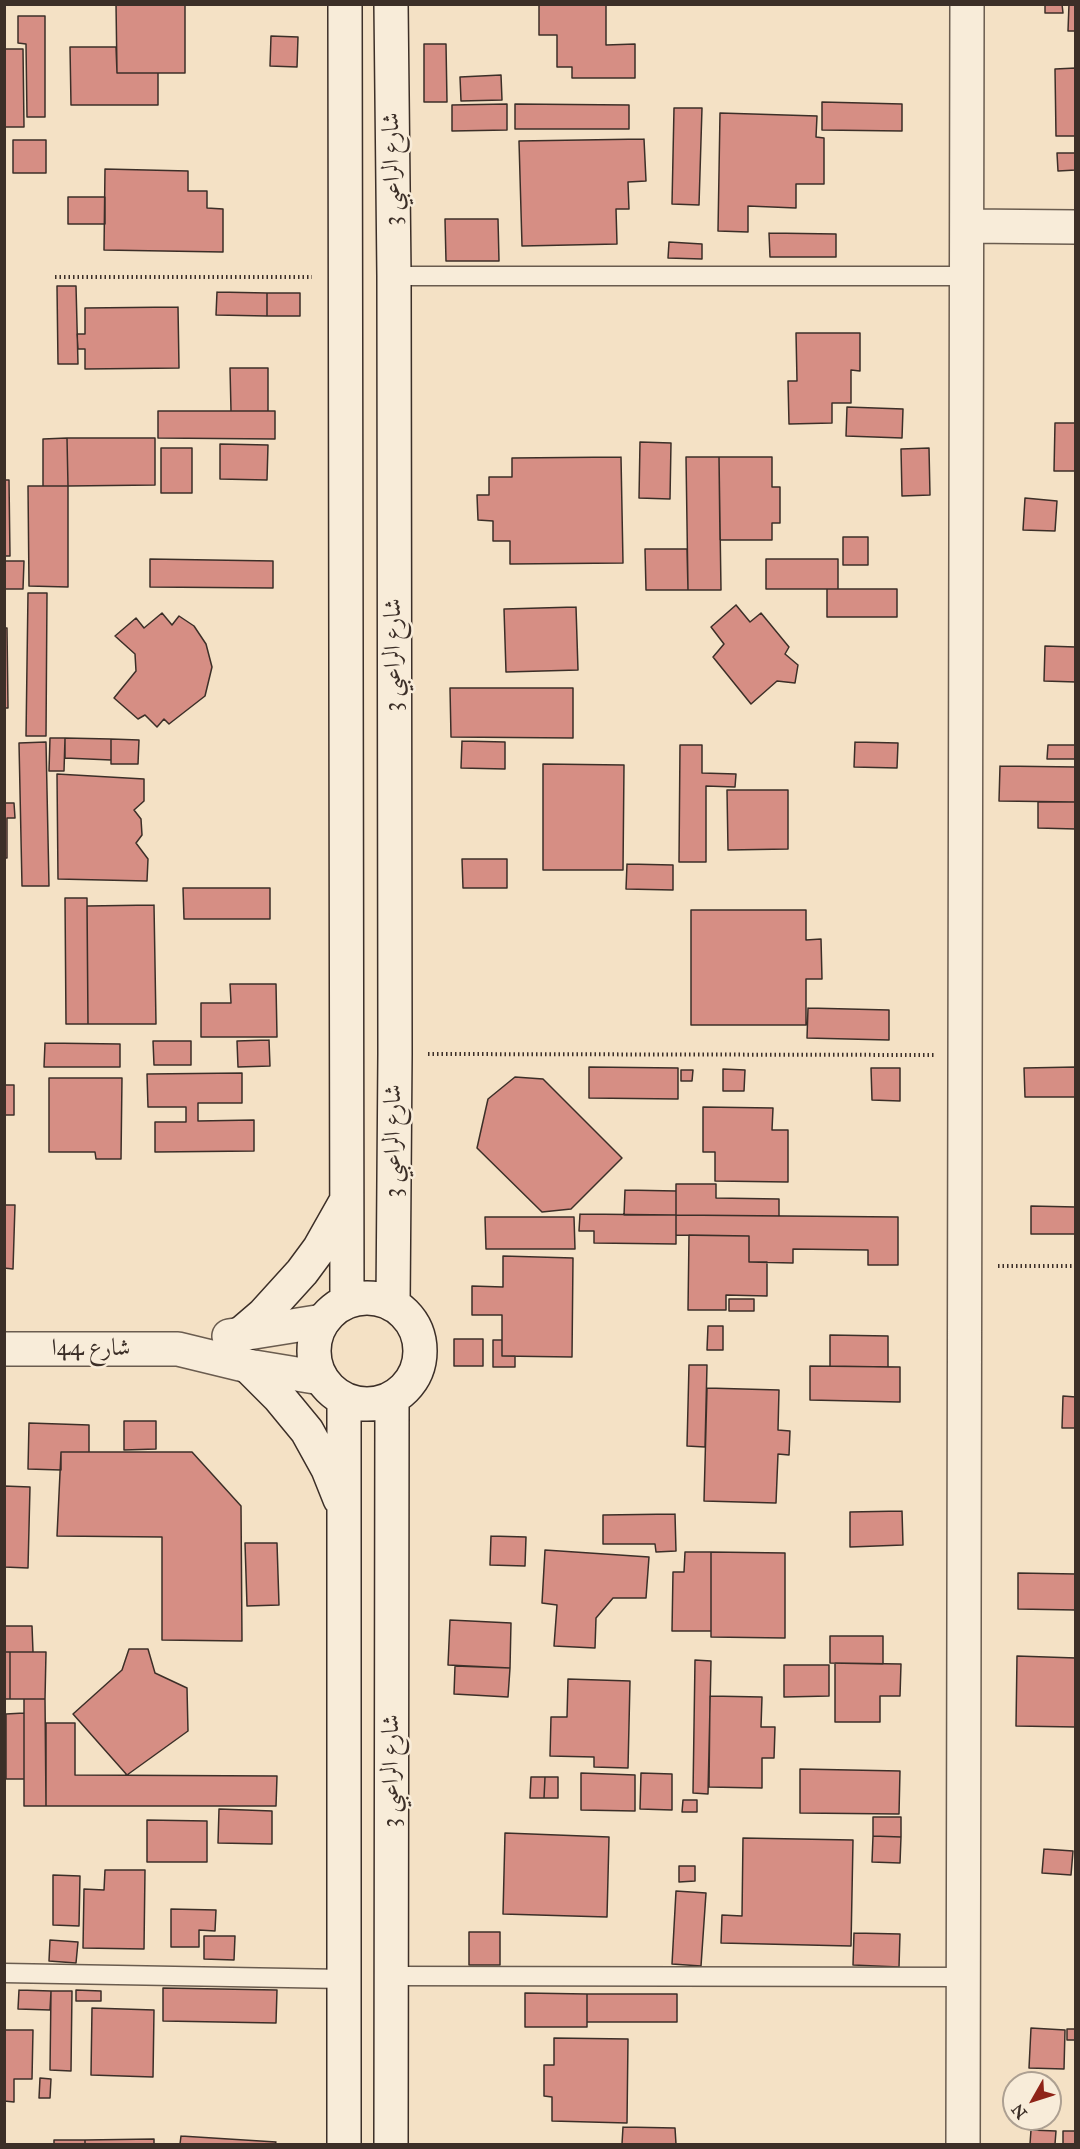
<!DOCTYPE html>
<meta charset="utf-8">
<style>
body{margin:0}
#map{position:relative;width:1080px;height:2149px;overflow:hidden;background:#f4e1c5;font-family:"IM FELL Great Primer",serif}
canvas{display:block}
.frame{position:absolute;inset:0;border:6px solid #3c2f28;pointer-events:none}
.north{position:absolute;left:1002px;top:2071px;width:60px;height:60px;box-sizing:border-box;background:#f8ecd9;border:2px solid #ada092;border-radius:50%;rotate:231deg;font-size:16px;font-weight:700;line-height:24px;text-align:center;color:#3c2f28}
.north::after{content:'';display:block;margin:auto;width:21px;height:27px;background:#8f2418;clip-path:polygon(50% 0,100% 100%,50% 72%,0 100%)}
</style>
<div id="map">
<canvas width="1080" height="2149"></canvas>
<div class="frame"></div>
<div class="north">N</div>
</div>
<script>
const c = document.querySelector('canvas').getContext('2d');
c.lineJoin = 'round';
function paint(path, color) {
  c.fillStyle = color;
  c.fill(path, 'evenodd');
}
function toPath(rows) {
  const path = new Path2D();
  for (const r of rows) {
    if (r.length === 3) {
      path.moveTo(r[0] + r[2], r[1]);
      path.arc(r[0], r[1], r[2], 0, 2 * Math.PI);
      continue;
    }
    path.moveTo(r[0], r[1]);
    for (let i = 2; i < r.length; i += 2) path.lineTo(r[i], r[i + 1]);
  }
  return path;
}
function stroke(path, color, width, dash) {
  c.strokeStyle = color;
  c.lineWidth = width;
  c.lineCap = dash ? 'butt' : 'round';
  c.setLineDash(dash || []);
  c.stroke(path);
}
function write(font, color, halo, rows, align = 'center') {
  c.font = font + ' "IM FELL Great Primer",Amiri,serif';
  c.lineWidth = 5;
  c.setLineDash([]);
  c.textBaseline = 'middle';
  c.strokeStyle = halo;
  c.fillStyle = color;
  for (const [text, x, y, turn = 0] of rows) {
    c.save();
    c.translate(x, y);
    c.rotate((+turn || 0) * Math.PI / 180);
    c.textAlign = isNaN(turn) ? turn : align;
    if (halo) c.strokeText(text, 0, 0);
    c.fillText(text, 0, 0);
    c.restore();
  }
}
const building = toPath([
 [116,4,185,4,185,73,117,73,116,4],
 [539,4,606,4,606,45,635,44,635,78,572,78,572,67,557,67,557,35,539,35,539,4],
 [1045,4,1062,4,1063,13,1045,13,1045,4],
 [1069,4,1076,4,1076,31,1068,31,1069,4],
 [18,16,45,16,45,117,27,117,26,44,18,43,18,16],
 [271,36,298,37,297,67,270,66,271,36],
 [424,44,446,44,447,102,424,102,424,44],
 [70,47,116,47,117,73,158,73,158,105,71,105,70,47],
 [4,49,23,49,24,127,4,127,4,49],
 [1076,68,1076,136,1056,136,1055,69,1076,68],
 [501,75,502,100,461,101,460,77,501,75],
 [822,102,902,104,902,131,822,130,822,102],
 [507,104,507,130,452,131,452,105,507,104],
 [515,104,629,105,629,129,515,129,515,104],
 [674,108,702,108,699,205,672,204,674,108],
 [720,113,817,116,816,137,824,138,824,184,796,184,796,208,748,206,748,232,718,231,720,113],
 [644,139,646,181,628,182,629,209,616,209,617,244,522,246,519,141,644,139],
 [13,140,46,140,46,173,13,173,13,140],
 [1057,153,1076,153,1076,170,1058,171,1057,153],
 [105,169,188,171,188,191,207,191,207,208,223,209,223,252,104,250,105,169],
 [68,197,105,197,105,224,68,224,68,197],
 [445,219,498,219,499,261,446,261,445,219],
 [769,233,836,234,836,257,770,257,769,233],
 [669,242,702,244,702,259,668,258,669,242],
 [57,286,76,286,78,364,58,364,57,286],
 [217,292,267,293,267,316,216,315,217,292],
 [267,293,300,293,300,316,267,316,267,293],
 [178,307,179,368,85,369,85,349,78,349,77,334,85,334,85,308,178,307],
 [796,333,860,333,860,371,851,370,851,403,832,403,832,423,789,424,788,381,797,381,796,333],
 [230,368,268,368,268,411,231,411,230,368],
 [847,407,903,409,902,438,846,436,847,407],
 [158,411,275,411,275,439,158,438,158,411],
 [1055,423,1076,423,1076,471,1054,471,1055,423],
 [67,438,155,438,155,485,68,486,67,438],
 [67,438,68,486,43,486,43,439,67,438],
 [640,442,671,443,670,499,639,498,640,442],
 [220,444,268,445,267,480,220,479,220,444],
 [161,448,192,448,192,493,161,493,161,448],
 [929,448,930,495,902,496,901,449,929,448],
 [621,457,623,563,510,564,510,541,493,541,493,521,478,520,477,495,489,495,489,477,512,477,512,458,621,457],
 [686,457,719,457,721,590,688,590,686,457],
 [719,457,772,457,772,487,780,487,780,523,772,523,772,540,720,540,719,457],
 [4,480,9,480,10,556,4,556,4,480],
 [28,486,68,486,68,587,29,586,28,486],
 [1025,498,1057,501,1055,531,1023,530,1025,498],
 [843,537,868,537,868,565,843,565,843,537],
 [645,549,687,549,688,590,646,590,645,549],
 [150,559,273,561,273,588,150,587,150,559],
 [766,559,838,559,838,589,766,589,766,559],
 [4,561,24,561,23,589,4,589,4,561],
 [827,589,897,589,897,617,827,617,827,589],
 [28,593,47,593,46,736,26,736,28,593],
 [736,605,750,622,761,613,789,647,785,654,798,665,795,683,777,681,751,704,713,657,724,644,711,627,736,605],
 [576,607,578,670,506,672,504,609,576,607],
 [162,613,172,625,179,616,194,626,206,644,212,667,205,696,169,724,164,719,157,727,145,715,138,719,114,698,136,671,135,654,115,636,136,618,144,628,162,613],
 [4,628,7,628,8,708,4,708,4,628],
 [1045,646,1076,647,1076,682,1044,681,1045,646],
 [450,688,573,688,573,738,451,737,450,688],
 [50,738,65,738,64,771,49,771,50,738],
 [65,738,111,739,111,760,65,758,65,738],
 [111,739,139,740,138,764,111,764,111,739],
 [462,741,505,742,505,769,461,768,462,741],
 [46,742,49,886,22,886,19,743,46,742],
 [855,742,898,743,897,768,854,767,855,742],
 [680,745,702,745,702,773,736,774,735,787,706,786,706,862,679,862,680,745],
 [1048,745,1076,745,1076,759,1047,759,1048,745],
 [543,764,624,765,623,870,543,870,543,764],
 [1000,766,1076,767,1076,802,999,801,1000,766],
 [57,774,144,779,144,801,134,810,141,819,142,835,136,843,148,859,147,881,58,879,57,774],
 [4,779,5,803,14,803,15,818,7,818,7,858,4,858,4,779],
 [727,790,788,790,788,849,728,850,727,790],
 [1038,802,1076,802,1076,829,1038,828,1038,802],
 [462,859,507,859,507,888,463,888,462,859],
 [627,864,673,865,673,890,626,889,627,864],
 [183,888,270,888,270,919,184,919,183,888],
 [65,898,87,898,88,1024,66,1024,65,898],
 [154,905,156,1024,88,1024,87,906,154,905],
 [691,910,806,910,806,940,821,939,822,979,806,979,806,1025,691,1025,691,910],
 [230,984,276,984,277,1037,201,1037,201,1003,231,1003,230,984],
 [808,1008,889,1010,889,1040,807,1038,808,1008],
 [269,1040,270,1066,238,1067,237,1041,269,1040],
 [153,1041,191,1041,191,1065,154,1065,153,1041],
 [45,1043,120,1044,120,1067,44,1067,45,1043],
 [589,1067,678,1068,678,1099,589,1098,589,1067],
 [1076,1067,1076,1097,1025,1097,1024,1068,1076,1067],
 [871,1068,900,1068,900,1101,872,1100,871,1068],
 [723,1069,745,1070,744,1091,723,1091,723,1069],
 [681,1070,693,1070,692,1081,681,1081,681,1070],
 [242,1073,242,1103,198,1103,198,1121,254,1120,254,1151,155,1152,155,1122,186,1122,186,1107,148,1107,147,1074,242,1073],
 [515,1077,543,1079,622,1158,571,1209,542,1212,477,1148,488,1099,515,1077],
 [49,1078,122,1078,121,1159,96,1159,95,1152,49,1152,49,1078],
 [4,1085,14,1085,14,1115,4,1115,4,1085],
 [703,1107,773,1108,772,1130,788,1130,788,1182,715,1181,715,1152,703,1152,703,1107],
 [676,1184,716,1184,716,1198,779,1199,779,1216,676,1215,676,1184],
 [625,1190,676,1191,676,1215,624,1215,625,1190],
 [4,1205,15,1205,13,1269,4,1268,4,1205],
 [1031,1206,1076,1207,1076,1234,1031,1234,1031,1206],
 [580,1214,676,1215,676,1244,594,1243,594,1231,579,1231,580,1214],
 [676,1215,898,1217,898,1265,868,1265,868,1250,793,1249,793,1263,749,1262,749,1236,676,1235,676,1215],
 [485,1217,574,1217,575,1249,486,1249,485,1217],
 [689,1235,749,1236,749,1262,767,1262,767,1296,726,1295,726,1310,688,1310,689,1235],
 [503,1256,573,1258,572,1357,502,1356,502,1315,472,1315,472,1286,503,1287,503,1256],
 [729,1299,754,1299,754,1311,729,1311,729,1299],
 [708,1326,723,1326,723,1350,707,1350,708,1326],
 [830,1335,888,1336,888,1367,830,1366,830,1335],
 [454,1339,483,1339,483,1366,454,1366,454,1339],
 [493,1340,502,1340,502,1356,515,1356,515,1367,493,1367,493,1340],
 [689,1365,707,1365,705,1447,687,1446,689,1365],
 [810,1366,900,1367,900,1402,810,1400,810,1366],
 [707,1388,779,1390,778,1430,790,1431,789,1455,778,1454,776,1503,704,1501,707,1388],
 [1063,1396,1076,1397,1076,1428,1062,1428,1063,1396],
 [124,1421,156,1421,156,1449,124,1450,124,1421],
 [29,1423,89,1425,89,1452,61,1452,61,1470,28,1469,29,1423],
 [61,1452,192,1452,241,1506,242,1641,162,1640,162,1537,57,1536,61,1452],
 [4,1486,30,1487,28,1568,4,1567,4,1486],
 [902,1511,903,1545,850,1547,850,1512,902,1511],
 [675,1514,676,1551,656,1552,655,1544,603,1544,603,1515,675,1514],
 [491,1536,526,1537,525,1566,490,1565,491,1536],
 [245,1543,277,1543,279,1605,247,1606,245,1543],
 [545,1550,649,1557,646,1598,613,1598,596,1618,595,1648,554,1646,557,1605,542,1603,545,1550],
 [685,1552,711,1552,711,1631,672,1631,673,1572,684,1572,685,1552],
 [711,1552,785,1553,785,1638,711,1637,711,1552],
 [1018,1573,1076,1574,1076,1610,1018,1609,1018,1573],
 [450,1620,511,1623,510,1668,448,1665,450,1620],
 [4,1626,32,1626,33,1652,4,1652,4,1626],
 [830,1636,883,1636,883,1664,830,1663,830,1636],
 [129,1649,148,1649,155,1673,187,1688,188,1731,127,1775,73,1714,122,1670,129,1649],
 [4,1652,10,1652,10,1699,4,1699,4,1652],
 [10,1652,46,1652,45,1699,10,1699,10,1652],
 [1017,1656,1076,1658,1076,1727,1016,1726,1017,1656],
 [695,1660,711,1661,708,1794,693,1793,695,1660],
 [835,1663,901,1664,900,1696,880,1696,880,1722,835,1722,835,1663],
 [784,1665,829,1665,829,1696,784,1697,784,1665],
 [455,1666,510,1668,508,1697,454,1694,455,1666],
 [568,1679,630,1681,628,1768,594,1767,594,1757,550,1756,551,1717,567,1717,568,1679],
 [710,1696,762,1697,761,1727,775,1727,774,1758,762,1758,762,1788,709,1787,710,1696],
 [24,1699,45,1699,46,1806,24,1806,24,1699],
 [24,1713,24,1779,6,1779,6,1714,24,1713],
 [46,1723,75,1723,75,1775,277,1776,276,1806,46,1806,46,1723],
 [800,1769,900,1771,899,1814,800,1813,800,1769],
 [581,1773,635,1775,635,1811,581,1810,581,1773],
 [641,1773,672,1774,672,1810,640,1809,641,1773],
 [531,1777,545,1777,544,1798,530,1798,531,1777],
 [545,1777,558,1777,558,1798,544,1798,545,1777],
 [683,1800,697,1800,697,1812,682,1812,683,1800],
 [219,1809,272,1811,272,1844,218,1843,219,1809],
 [873,1817,901,1817,901,1837,873,1836,873,1817],
 [147,1820,207,1821,207,1862,147,1862,147,1820],
 [505,1833,609,1837,607,1917,503,1914,505,1833],
 [873,1836,901,1837,900,1863,872,1862,873,1836],
 [743,1838,853,1840,851,1946,721,1943,722,1915,742,1916,743,1838],
 [1044,1849,1073,1851,1071,1875,1042,1873,1044,1849],
 [679,1866,695,1866,695,1881,679,1882,679,1866],
 [105,1870,145,1870,144,1949,83,1948,84,1889,104,1890,105,1870],
 [53,1875,80,1876,79,1926,53,1925,53,1875],
 [676,1891,706,1893,701,1966,672,1964,676,1891],
 [171,1909,216,1910,215,1931,199,1930,199,1947,171,1947,171,1909],
 [469,1932,500,1932,500,1965,469,1965,469,1932],
 [854,1933,900,1934,899,1967,853,1965,854,1933],
 [204,1936,235,1936,234,1960,204,1959,204,1936],
 [50,1940,78,1942,76,1963,49,1961,50,1940],
 [163,1988,277,1990,276,2023,163,2021,163,1988],
 [19,1990,51,1991,50,2010,18,2009,19,1990],
 [76,1990,101,1991,101,2001,76,2001,76,1990],
 [51,1991,72,1991,71,2071,50,2070,51,1991],
 [525,1993,587,1994,587,2027,525,2027,525,1993],
 [587,1994,677,1994,677,2022,587,2022,587,1994],
 [92,2008,154,2010,153,2077,91,2075,92,2008],
 [1031,2028,1065,2030,1064,2069,1029,2068,1031,2028],
 [1067,2029,1076,2029,1076,2040,1067,2040,1067,2029],
 [4,2030,33,2030,32,2079,14,2079,14,2102,4,2101,4,2030],
 [554,2038,628,2039,627,2123,552,2121,552,2097,544,2096,544,2065,554,2065,554,2038],
 [40,2078,51,2079,50,2098,39,2098,40,2078],
 [623,2127,675,2128,676,2144,622,2144,623,2127],
 [1031,2130,1056,2131,1055,2144,1030,2144,1031,2130],
 [1063,2131,1076,2131,1076,2144,1063,2144,1063,2131],
 [181,2136,276,2142,275,2144,180,2144,181,2136],
 [154,2139,154,2144,85,2144,85,2140,154,2139],
 [54,2140,85,2140,85,2144,54,2144,54,2140]
]);
paint(building, '#d68e84');
stroke(building, '#3c2f28', 1.5);
const lane = toPath([
 [394,276,967,276],
 [4,1973,344,1979],
 [391,1976,963,1977]
]);
const street = toPath([
 [967,226,1076,227],
 [229,1336,323,1321],
 [4,1349,178,1349,248,1366,321,1378],
 [963,2144,967,4]
]);
const secondary = toPath([
 [345,4,347,1302],
 [391,4,394,276,395,1054,393,1305],
 [367,1351,53],
 [242,1333,263,1315,302,1272,319,1249,345,1203],
 [248,1366,279,1397,307,1431,328,1469,340,1499],
 [344,2144,344,1399],
 [391,2144,392,1398]
]);
stroke(lane, '#6a5c4f', 21);
stroke(street, '#6a5c4f', 36);
stroke(secondary, '#3c2f28', 36);
stroke(toPath([
 [55,277,312,277],
 [428,1054,934,1055],
 [998,1266,1076,1266]
]), '#3c2f28', 4, [1.5, 3]);
stroke(lane, '#f8ecd9', 18);
stroke(street, '#f8ecd9', 33);
stroke(secondary, '#f8ecd9', 33);
write('24px', '#3c2f28', '#f8ecd9', [
 ["شارع الراعبي 3",393,169,-91],
 ["شارع الراعبي 3",394,655,-90],
 ["شارع الراعبي 3",394,1141,-90],
 ["شارع 44ا",91,1349],
 ["شارع الراعبي 3",392,1771,-90]
]);
</script>
